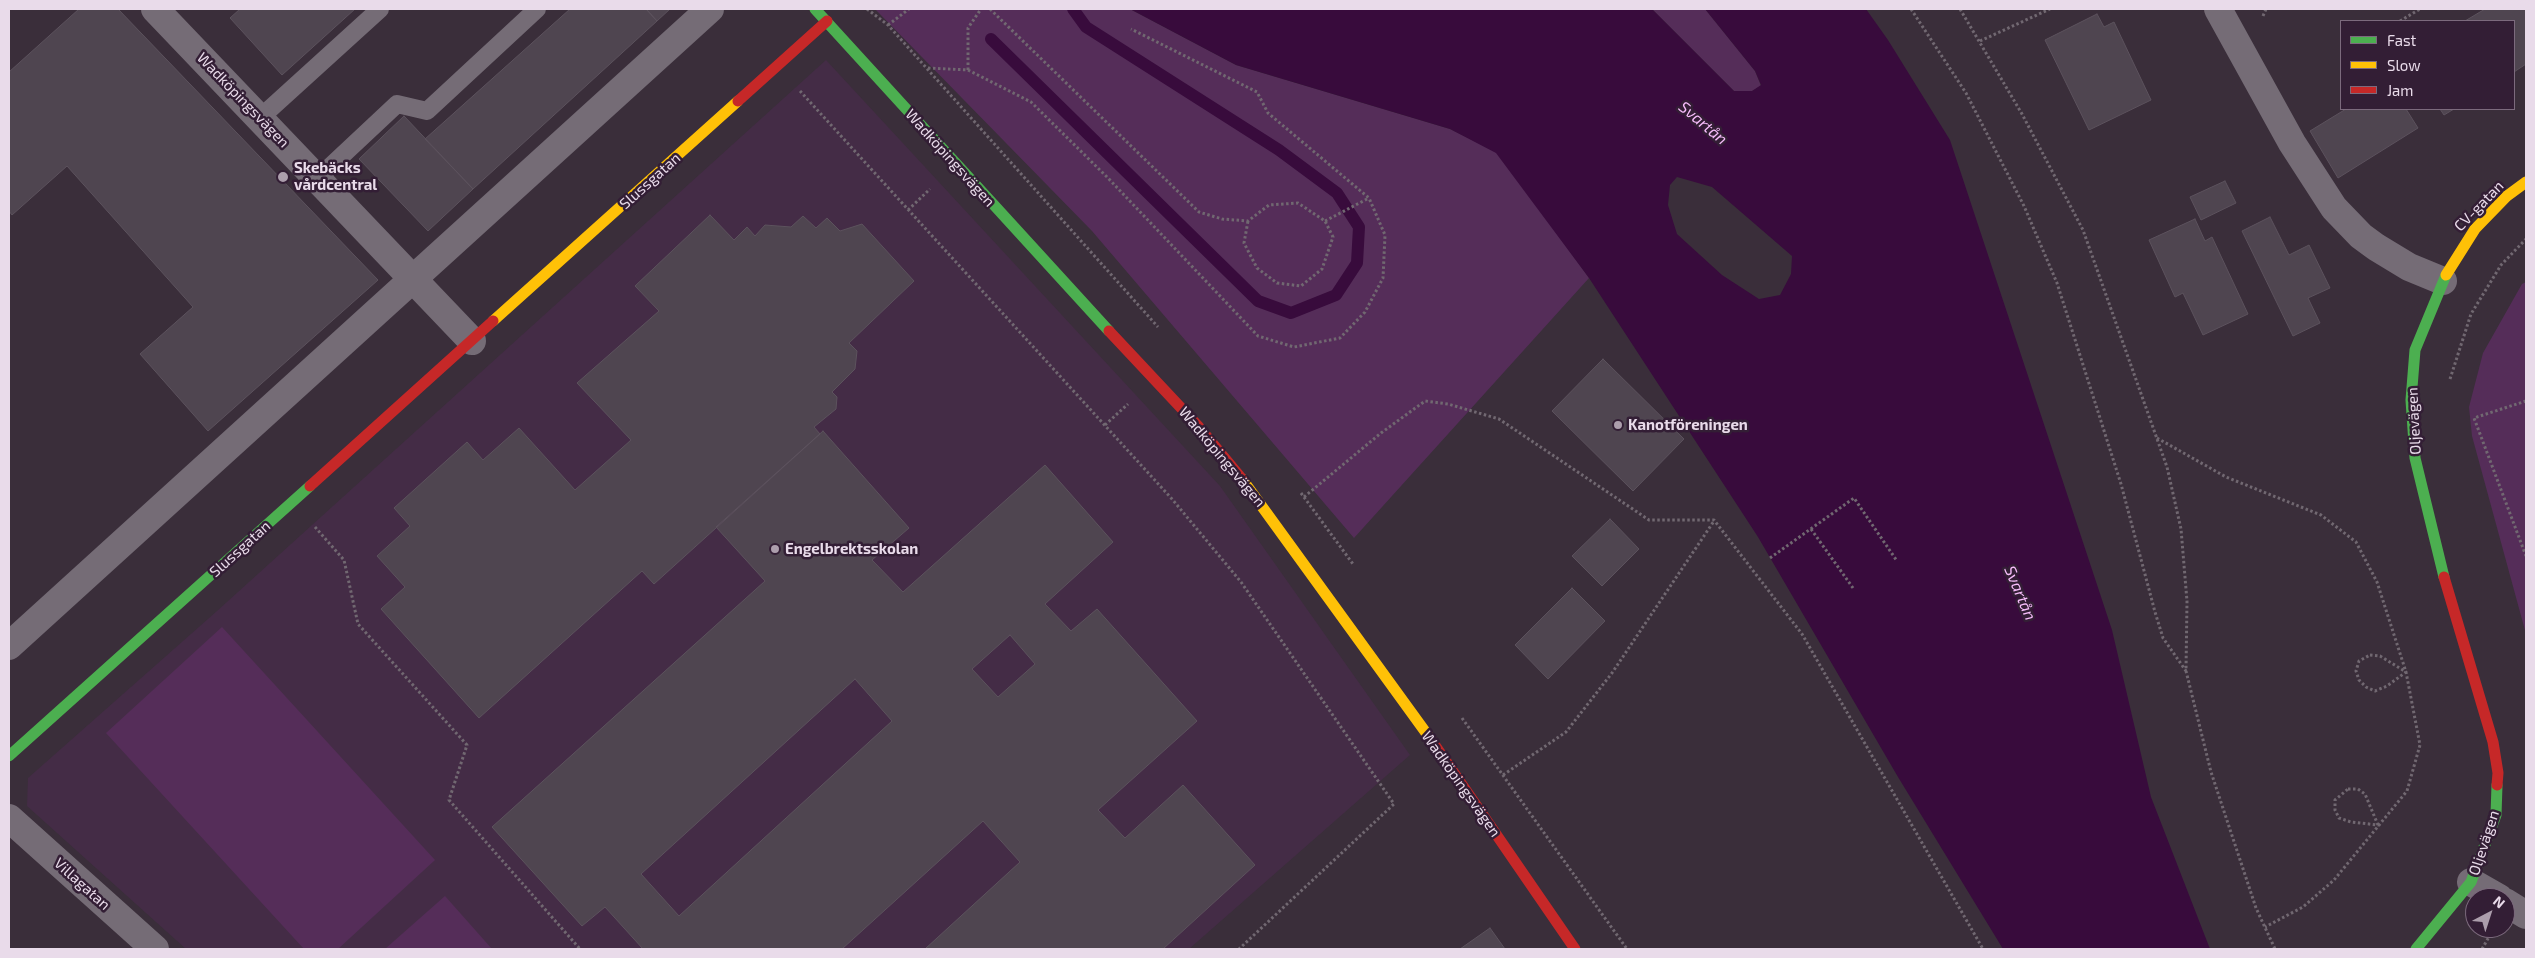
<!DOCTYPE html>
<meta charset="utf-8">
<style>
body{margin:0}
#map{position:relative;width:2535px;height:958px;overflow:hidden;background:#3a2e3a;font-family:"Exo 2",sans-serif}
canvas{display:block}
.frame{position:absolute;inset:0;border:10px solid #e9dbea;pointer-events:none}
.legend{position:absolute;left:2340px;top:20px;width:175px;height:90px;box-sizing:border-box;background:#331e35;border:1px solid #7c6a7d;margin:0;padding:6px 9px;list-style:none;font-size:15px;color:#e9dbea}
.legend li{display:flex;align-items:center;gap:10px;height:25px}
.legend b{width:25px;border:1px solid #7c6a7d}
.north{position:absolute;left:2465px;top:888px;width:50px;height:50px;box-sizing:border-box;background:#331e35;border:1px solid #7c6a7d;border-radius:50%;rotate:40deg;font-size:14px;font-weight:700;line-height:20px;text-align:center;color:#e9dbea}
.north::after{content:'';display:block;margin:auto;width:18px;height:22px;background:#ac9eac;clip-path:polygon(50% 0,100% 100%,50% 72%,0 100%)}
</style>
<div id="map">
<canvas width="2535" height="958"></canvas>
<div class="frame"></div>
<ul class="legend">
<li><b style="height:6px;background:#4caf50"></b>Fast</li>
<li><b style="height:6px;background:#ffc107"></b>Slow</li>
<li><b style="height:6px;background:#c62828"></b>Jam</li>
</ul>
<div class="north">N</div>
</div>
<script>
const c = document.querySelector('canvas').getContext('2d');
c.lineJoin = 'round';
function paint(path, color) {
  c.fillStyle = color;
  c.fill(path, 'evenodd');
}
function toPath(rows) {
  const path = new Path2D();
  for (const r of rows) {
    path.moveTo(r[0], r[1]);
    for (let i = 2; i < r.length; i += 2) path.lineTo(r[i], r[i + 1]);
  }
  return path;
}
function stroke(path, color, width, dash) {
  c.strokeStyle = color;
  c.lineWidth = width;
  c.lineCap = dash ? 'butt' : 'round';
  c.setLineDash(dash || []);
  c.stroke(path);
}
function write(font, color, halo, rows, align = 'center') {
  c.font = font + ' "Exo 2",sans-serif';
  c.lineWidth = 5;
  c.setLineDash([]);
  c.textBaseline = 'middle';
  c.strokeStyle = halo;
  c.fillStyle = color;
  for (const [text, x, y, turn = 0] of rows) {
    c.save();
    c.translate(x, y);
    c.rotate((+turn || 0) * Math.PI / 180);
    c.textAlign = isNaN(turn) ? turn : align;
    if (halo) c.strokeText(text, 0, 0);
    c.fillText(text, 0, 0);
    c.restore();
  }
}
paint(toPath([
 [826,60,1220,486,1410,755,1189,949,186,949,27,806,28,778,217,611]
]), '#442c46');
paint(toPath([
 [875,9,1130,9,1236,65,1450,129,1499,153,1589,278,1354,538,1092,231],
 [1652,9,1705,9,1755,71,1761,86,1752,91,1734,91],
 [2526,282,2526,634,2472,436,2469,407,2483,353,2522,284],
 [222,627,435,860,338,949,304,949,106,733],
 [445,896,492,949,385,949]
]), '#552d59');
paint(toPath([
 [1130,9,1652,9,1734,91,1752,91,1761,85,1755,71,1705,9,1866,9,1888,40,1950,140,2112,630,2151,797,2210,949,2003,949,1898,777,1758,537,1589,278,1496,153,1450,129,1236,65],
 [1677,177,1712,187,1792,256,1791,274,1780,295,1759,299,1722,275,1677,234,1668,205,1670,185]
]), '#380b3c');
stroke(toPath([
 [991,39,1258,301,1291,313,1336,295,1357,263,1359,227,1337,193,1279,150,1086,27,1073,9]
]), '#380b3c', 12);
const building = toPath([
 [79,9,118,9,378,280,208,431,140,354,193,307,67,166,12,215,9,211,9,72,79,9],
 [240,9,355,9,282,75,230,18,240,9],
 [570,9,646,9,657,21,473,189,425,139,570,9],
 [646,9,670,9,657,21,646,9],
 [2485,9,2526,9,2526,64,2514,72,2514,21,2465,21,2485,9],
 [2097,14,2104,27,2114,22,2151,100,2089,130,2045,40,2097,14],
 [2346,109,2406,109,2418,128,2338,178,2310,131,2346,109],
 [2440,109,2454,109,2444,115,2440,109],
 [404,116,473,189,428,231,359,159,404,116],
 [2225,181,2236,203,2201,220,2190,197,2225,181],
 [710,215,734,240,747,227,755,236,765,225,791,227,803,216,816,228,827,218,840,231,862,224,914,281,849,343,857,351,855,369,832,392,837,397,836,409,814,427,820,434,654,584,642,571,479,718,381,609,405,587,377,556,410,526,394,508,467,442,483,460,519,428,575,490,631,440,577,383,659,311,635,286,710,215],
 [2270,217,2289,255,2309,245,2330,288,2308,298,2320,323,2293,336,2242,231,2270,217],
 [2195,219,2205,241,2212,237,2248,314,2203,335,2183,293,2175,297,2149,240,2195,219],
 [1603,359,1684,439,1633,491,1552,411,1603,359],
 [823,431,909,528,872,560,903,592,1045,465,1113,542,1045,604,1071,631,1097,609,1197,721,1098,810,1125,838,1183,785,1255,865,1163,949,925,949,1020,862,983,821,842,949,643,949,605,907,582,926,492,827,765,581,716,527,823,431],
 [1010,635,1035,664,998,697,972,669,1010,635],
 [855,679,892,721,679,916,641,874,855,679],
 [1610,519,1639,549,1602,586,1572,556,1610,519],
 [1572,588,1605,621,1548,679,1515,645,1572,588],
 [1490,928,1505,949,1460,949,1490,928]
]);
paint(building, '#4f4550');
stroke(building, '#5c525d', 1);
stroke(toPath([
 [867,9,888,25,1158,327],
 [990,9,1199,212,1222,219,1248,221,1269,205,1298,203,1325,221,1333,237,1322,269,1301,286,1277,283,1257,268,1244,243,1248,221],
 [1911,9,1966,93,2024,206,2057,283,2121,484,2155,612,2163,638,2186,671],
 [1960,9,2022,114,2083,230,2167,467,2181,529,2187,601,2186,671,2211,772,2256,908,2275,949],
 [2263,16,2266,9],
 [2400,21,2420,9],
 [888,25,909,9],
 [1980,41,2050,9],
 [928,68,968,70,1031,102,1107,177,1258,336,1294,347,1340,338,1365,312,1383,278,1385,235,1369,198,1268,113,1257,92,1131,29],
 [968,70,968,28,981,9],
 [800,91,1172,499,1241,582,1394,804,1239,949],
 [908,210,930,189],
 [1325,221,1369,198],
 [2450,379,2471,314,2501,265,2526,239],
 [2526,401,2474,418,2526,556],
 [1105,425,1128,404],
 [2157,438,2226,477,2321,515,2356,542,2377,582,2406,672,2420,745,2407,791,2334,880,2303,907,2265,927],
 [1301,493,1353,564],
 [1304,497,1381,433,1425,401,1448,404,1499,419,1649,520,1714,520,1802,634,1983,949],
 [315,527,344,560,358,624,467,745,449,800,580,949],
 [1811,529,1853,588],
 [1770,558,1854,498,1897,561],
 [2370,655,2380,656,2406,672,2387,686,2375,691,2366,687,2359,680,2356,671,2359,661,2370,655],
 [1462,718,1627,949],
 [1503,775,1566,732,1612,673,1714,521],
 [2348,789,2358,789,2365,794,2378,825,2351,822,2339,818,2335,810,2335,800,2348,789],
 [2482,949,2490,935]
]), '#716871', 3, [2.5, 2.5]);
stroke(toPath([
 [260,118,380,9],
 [318,178,397,104,427,111,537,9]
]), '#756c76', 18);
stroke(toPath([
 [155,9,472,341],
 [2218,9,2292,143,2334,208,2361,236,2376,247,2409,267,2443,281],
 [9,646,710,9],
 [9,818,155,949],
 [2471,882,2499,898],
 [2505,902,2526,915]
]), '#756c76', 28);
stroke(toPath([
 [815,9,1109,331],
 [2444,577,2415,458,2411,400,2415,350,2446,275],
 [9,756,310,486],
 [2416,949,2471,882,2496,815,2497,785]
]), '#4caf50', 11);
stroke(toPath([
 [2446,275,2475,229,2507,196,2526,182],
 [493,321,738,101],
 [1242,479,1432,741]
]), '#ffc107', 11);
stroke(toPath([
 [738,101,827,21],
 [1109,331,1198,426,1242,479],
 [310,486,493,321],
 [2444,577,2493,742,2498,773,2497,785],
 [1432,741,1575,949]
]), '#c62828', 11);
for (const [x, y, r, color] of [
 [283,177,6,"#ac9eac"],
 [1618,425,5,"#ac9eac"],
 [775,549,5,"#ac9eac"]
]) {
  const dot = new Path2D();
  dot.arc(x, y, r, 0, 2 * Math.PI);
  c.fillStyle = color;
  c.fill(dot);
  stroke(dot, '#331e35', 2);
}
write('15px', '#e9dbea', '#331e35', [
 ["Wadköpingsvägen",243,100,46],
 ["Wadköpingsvägen",950,158,48],
 ["Slussgatan",650,181,-42],
 ["CV-gatan",2479,206,-46],
 ["Oljevägen",2414,421,-93],
 ["Wadköpingsvägen",1222,457,50],
 ["Slussgatan",240,549,-42],
 ["Wadköpingsvägen",1461,784,55],
 ["Oljevägen",2484,843,-72],
 ["Villagatan",82,884,42]
]);
write('bold 15px', '#e9dbea', '#331e35', [
 ["Skebäcks",294,168],
 ["vårdcentral",294,185],
 ["Kanotföreningen",1628,425],
 ["Engelbrektsskolan",785,549]
], 'left');
write('italic 16px', '#f6bcfa', '#331e35', [
 ["Svartån",1703,123,40],
 ["Svartån",2020,593,67]
]);
</script>
